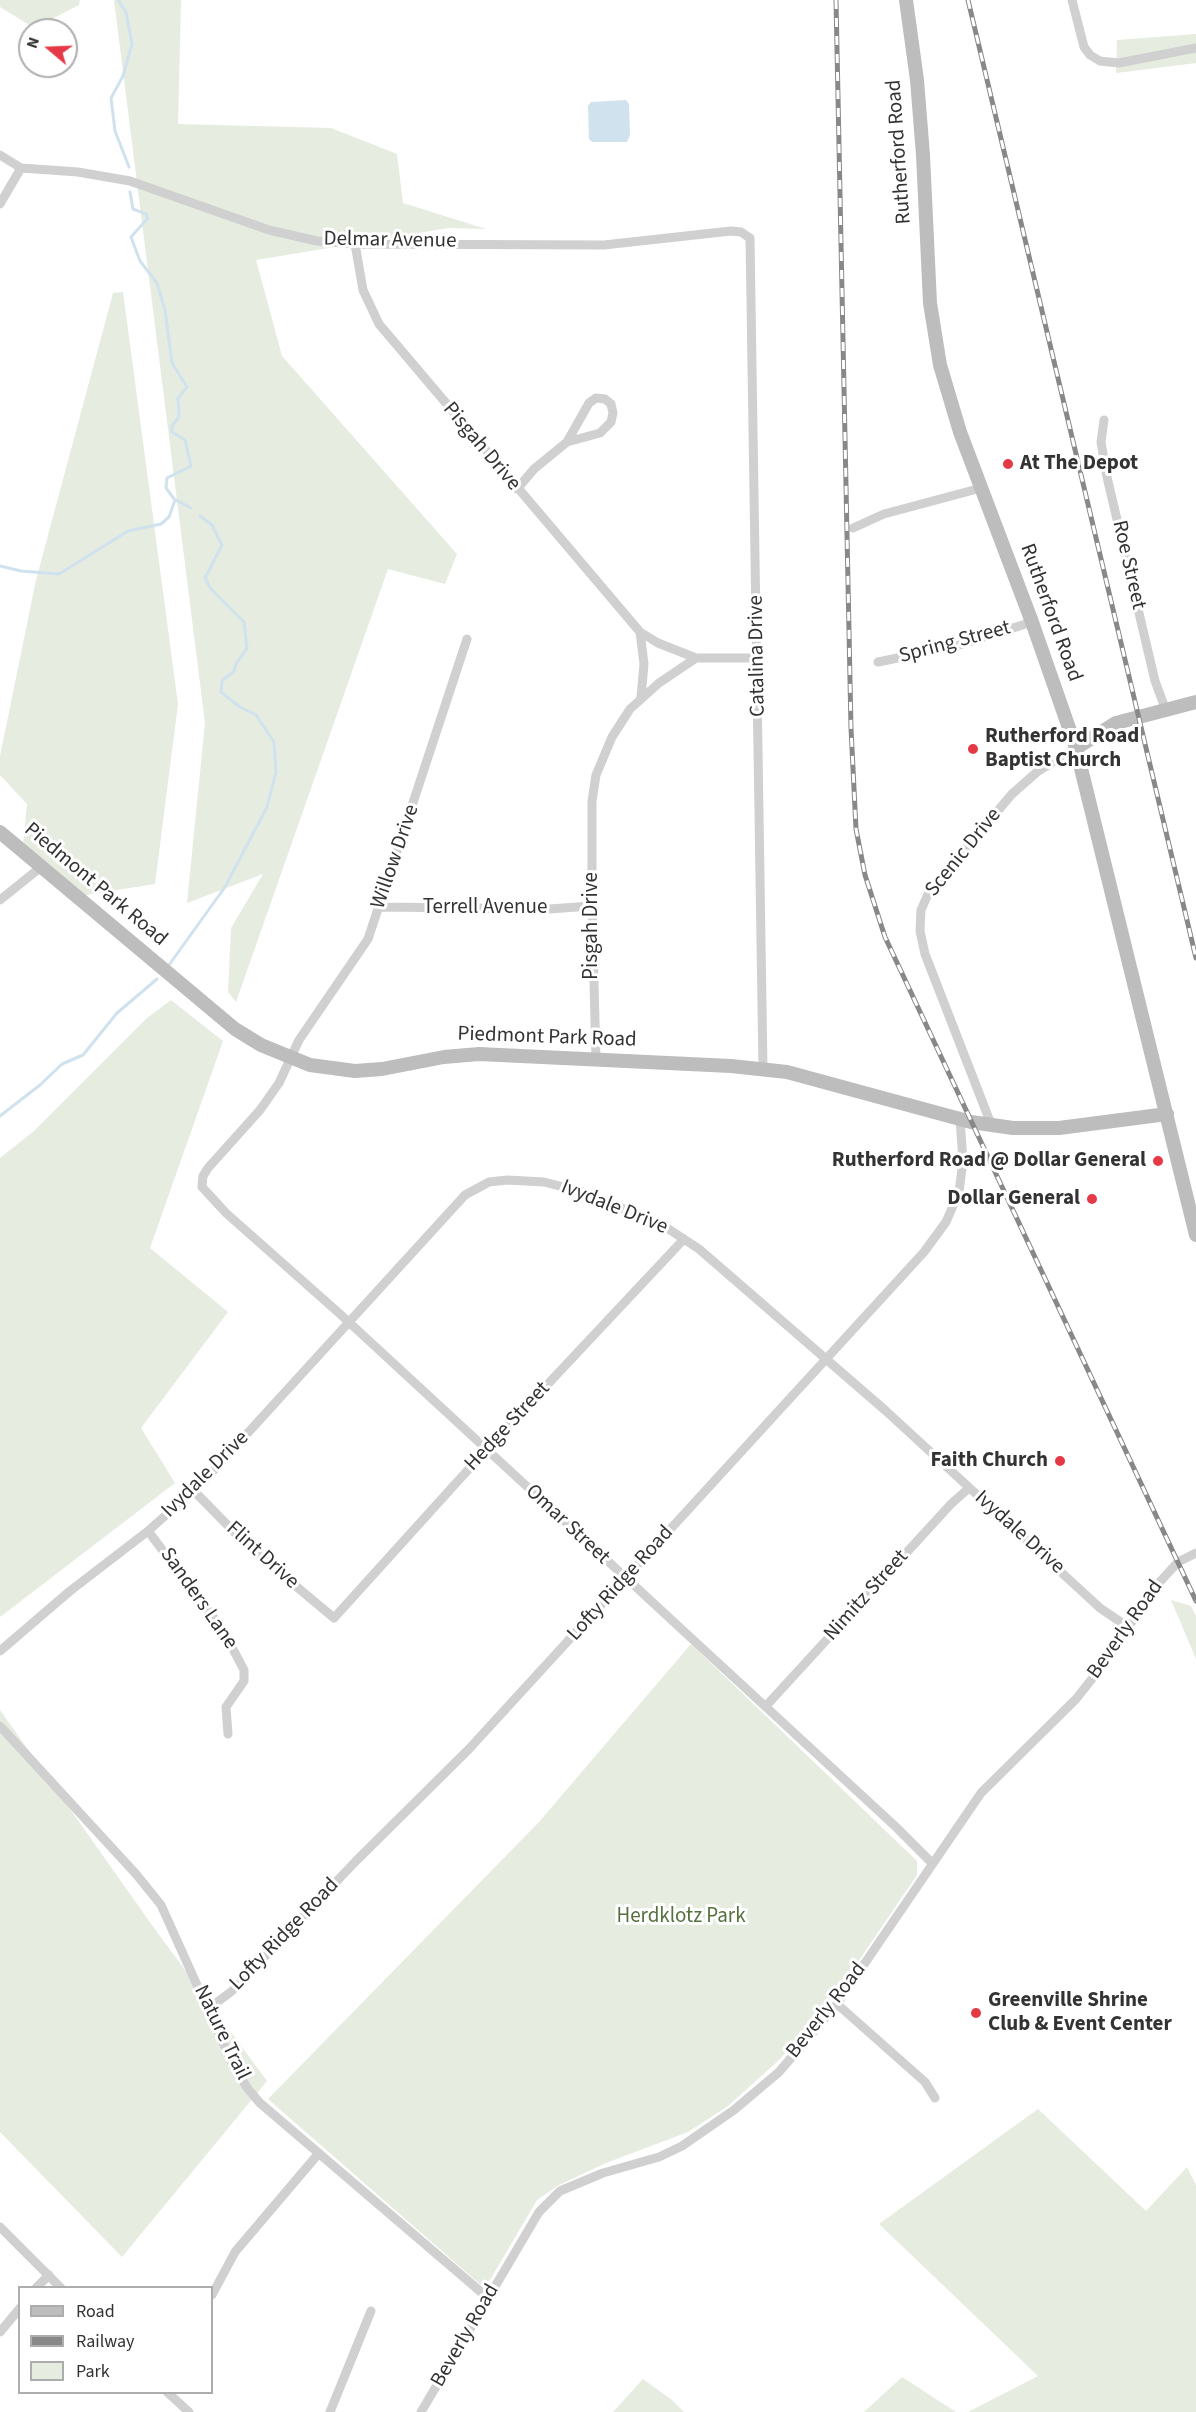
<!DOCTYPE html>
<style>
body{margin:0}
#map{position:relative;width:1196px;height:2412px;overflow:hidden;background:#fff;font-family:"Source Sans 3",sans-serif}
canvas{display:block}
.legend{position:absolute;left:18px;top:2286px;width:195px;height:108px;box-sizing:border-box;background:#fff;border:2px solid #adadad;margin:0;padding:8px 10px;list-style:none;font-size:18px;color:#333}
.legend li{display:flex;align-items:center;gap:12px;height:30px}
.legend b{width:30px;border:2px solid #adadad}
.north{position:absolute;left:18px;top:18px;width:60px;height:60px;box-sizing:border-box;background:#fff;border:2px solid #adadad;border-radius:50%;rotate:289deg;font-size:16px;font-weight:700;line-height:24px;text-align:center;color:#333}
.north::after{content:'';display:block;margin:auto;width:21px;height:27px;background:#e63946;clip-path:polygon(50% 0,100% 100%,50% 72%,0 100%)}
</style>
<div id="map">
<canvas width="1196" height="2412"></canvas>
<ul class="legend">
<li><b style="height:8px;background:#bdbdbd"></b>Road</li>
<li><b style="height:8px;background:#888"></b>Railway</li>
<li><b style="height:16px;background:#e6ecdf"></b>Park</li>
</ul>
<div class="north">N</div>
</div>
<script>
const c = document.querySelector('canvas').getContext('2d');
c.lineJoin = 'round';
function paint(path, color) {
  c.fillStyle = color;
  c.fill(path, 'evenodd');
}
function toPath(rows) {
  const path = new Path2D();
  for (const r of rows) {
    path.moveTo(r[0], r[1]);
    for (let i = 2; i < r.length; i += 2) path.lineTo(r[i], r[i + 1]);
  }
  return path;
}
function stroke(path, color, width, dash) {
  c.strokeStyle = color;
  c.lineWidth = width;
  c.lineCap = dash ? 'butt' : 'round';
  c.setLineDash(dash || []);
  c.stroke(path);
}
function write(font, color, halo, rows, align = 'center') {
  c.font = font + ' "Source Sans 3",sans-serif';
  c.lineWidth = 6;
  c.setLineDash([]);
  c.textBaseline = 'middle';
  c.strokeStyle = halo;
  c.fillStyle = color;
  for (const [text, x, y, turn = 0] of rows) {
    c.save();
    c.translate(x, y);
    c.rotate((+turn || 0) * Math.PI / 180);
    c.textAlign = isNaN(turn) ? turn : align;
    if (halo) c.strokeText(text, 0, 0);
    c.fillText(text, 0, 0);
    c.restore();
  }
}
paint(toPath([
 [0,0,80,0,79,5,34,28,0,7],
 [114,0,181,0,178,124,331,128,397,154,403,203,486,229,449,228,256,260,282,356,457,554,445,584,388,569,236,1002,228,992,231,928,263,874,187,903,205,723],
 [1196,34,1196,63,1116,73,1117,40],
 [123,292,178,704,155,884,85,895,23,847,27,804,0,775,0,756,36,580,113,293],
 [171,1000,223,1041,150,1248,228,1312,141,1428,175,1483,0,1617,0,1158,34,1131,147,1018],
 [1171,1600,1191,1606,1196,1616,1196,1659],
 [691,1644,917,1861,917,1875,847,1978,812,2024,779,2060,728,2106,688,2132,606,2163,559,2185,537,2200,490,2280,482,2286,268,2099,539,1822],
 [0,1710,154,1928,267,2081,122,2257,0,2132],
 [1038,2109,1146,2211,1187,2167,1196,2185,1196,2412,968,2412,1038,2376,879,2224],
 [902,2377,956,2412,864,2412],
 [643,2379,672,2400,684,2412,613,2412]
]), '#e6ecdf');
paint(toPath([
 [626,100,629,104,630,135,627,142,592,142,589,139,588,106,591,102]
]), '#cfe2ee');
stroke(toPath([
 [118,0,126,12,132,44,123,76,111,98,115,131,129,167],
 [130,192,133,209,146,214,148,218,131,237,140,261,157,283,165,310,172,363,187,387,178,398,179,417,172,426,172,432,185,440,191,466,167,478,166,488,174,499,191,508],
 [0,566,21,571,59,574,128,531,161,524,169,517,175,500],
 [169,965,225,887,267,807,276,772,274,742,256,715,240,707,221,692,222,681,234,671,236,664,247,648,244,622,211,589,205,578,222,545,212,525,200,516],
 [0,1116,40,1085,62,1064,83,1055,117,1013,157,979]
]), '#cfe2ee', 3);
stroke(toPath([
 [1072,0,1084,47,1090,55,1100,61,1119,63,1196,48],
 [0,155,21,168,78,172,130,181,269,230,317,241,355,244,604,245,731,231,741,232,750,238,763,1069],
 [0,204,21,168],
 [355,244,363,290,379,324,640,632,644,664,641,697],
 [596,398,605,399,611,404,613,413,611,422,600,433,567,442,589,403,596,398],
 [1104,420,1101,442,1107,477,1155,681,1165,708],
 [517,489,534,469,567,442],
 [853,528,884,514,981,488],
 [640,632,658,643,696,658,758,658],
 [467,639,368,939,299,1040,279,1083,260,1110,208,1168,203,1176,202,1187,226,1213,340,1314,896,1827,932,1863],
 [878,662,956,646,1032,622],
 [0,900,41,867],
 [379,907,549,909,592,906],
 [596,1060,592,906,592,801,596,775,612,737,630,709,659,683,696,658],
 [991,1124,925,954,920,931,921,910,929,892,1012,794,1037,772,1076,748],
 [194,1491,248,1546,334,1618,486,1450,684,1239],
 [148,1531,223,1630,244,1670,244,1681,226,1707,228,1734],
 [0,1651,70,1591,148,1531,203,1482,465,1195,489,1182,507,1180,544,1182,583,1192,664,1226,699,1249,886,1411,1100,1608,1128,1627],
 [766,1706,951,1504,969,1488],
 [0,1726,136,1874,161,1905,233,2065,248,2089,260,2103,488,2298],
 [837,2004,925,2082,935,2098],
 [208,2009,232,1991,356,1861,469,1749,924,1252,946,1222,959,1192,963,1161,960,1119],
 [0,2227,61,2288],
 [36,2288,49,2275],
 [212,2295,235,2252,319,2153],
 [0,2332,20,2308],
 [167,2392,189,2412],
 [330,2412,371,2311],
 [421,2412,539,2212,560,2191,603,2173,659,2157,682,2146,734,2110,779,2072,837,2004,981,1793,1076,1699,1099,1670,1157,1585,1178,1562,1196,1553]
]), '#d0d0d0', 9);
stroke(toPath([
 [906,0,917,80,923,155,930,303,940,365,960,432,1032,622,1076,748,1196,1235],
 [1076,748,1116,723,1196,702],
 [0,832,235,1029,261,1045,310,1065,355,1071,382,1069,444,1057,479,1054,731,1066,787,1072,971,1122,1013,1128,1059,1128,1167,1114]
]), '#bdbdbd', 14);
const rail = toPath([
 [836,0,851,728,856,829,865,875,885,937,1196,1601],
 [968,0,1196,958]
]);
stroke(rail, '#888', 5);
stroke(rail, '#fff', 3, [9]);
for (const [x, y, r, color] of [
 [1008,464,6,"#e63946"],
 [973,749,6,"#e63946"],
 [1158,1161,6,"#e63946"],
 [1092,1199,6,"#e63946"],
 [1060,1461,6,"#e63946"],
 [976,2013,6,"#e63946"]
]) {
  const dot = new Path2D();
  dot.arc(x, y, r, 0, 2 * Math.PI);
  c.fillStyle = color;
  c.fill(dot);
  stroke(dot, '#fff', 2);
}
write('21px', '#333', '#fff', [
 ["Rutherford Road",900,152,-94],
 ["Delmar Avenue",390,241,1],
 ["Pisgah Drive",481,447,50],
 ["Roe Street",1128,565,77],
 ["Rutherford Road",1050,613,70],
 ["Spring Street",955,643,-15],
 ["Catalina Drive",758,656,-91],
 ["Scenic Drive",964,853,-51],
 ["Willow Drive",396,857,-71],
 ["Piedmont Park Road",95,885,40],
 ["Terrell Avenue",485,908],
 ["Pisgah Drive",592,926,-90],
 ["Piedmont Park Road",547,1038,2],
 ["Ivydale Drive",614,1208,22],
 ["Hedge Street",508,1427,-47],
 ["Ivydale Drive",206,1475,-45],
 ["Omar Street",567,1525,43],
 ["Ivydale Drive",1019,1533,42],
 ["Flint Drive",262,1556,42],
 ["Lofty Ridge Road",621,1584,-48],
 ["Nimitz Street",867,1596,-48],
 ["Sanders Lane",198,1599,55],
 ["Beverly Road",1126,1630,-55],
 ["Lofty Ridge Road",285,1935,-46],
 ["Beverly Road",827,2011,-52],
 ["Nature Trail",221,2033,64],
 ["Beverly Road",466,2336,-60]
]);
write('bold 21px', '#333', '#fff', [
 ["At The Depot",1020,464],
 ["Rutherford Road",985,737],
 ["Baptist Church",985,761],
 ["Rutherford Road @ Dollar General",1146,1161,"right"],
 ["Dollar General",1080,1199,"right"],
 ["Faith Church",1048,1461,"right"],
 ["Greenville Shrine",988,2001],
 ["Club & Event Center",988,2025]
], 'left');
write('21px', '#56703f', '#fff', [
 ["Herdklotz Park",681,1917]
]);
</script>
